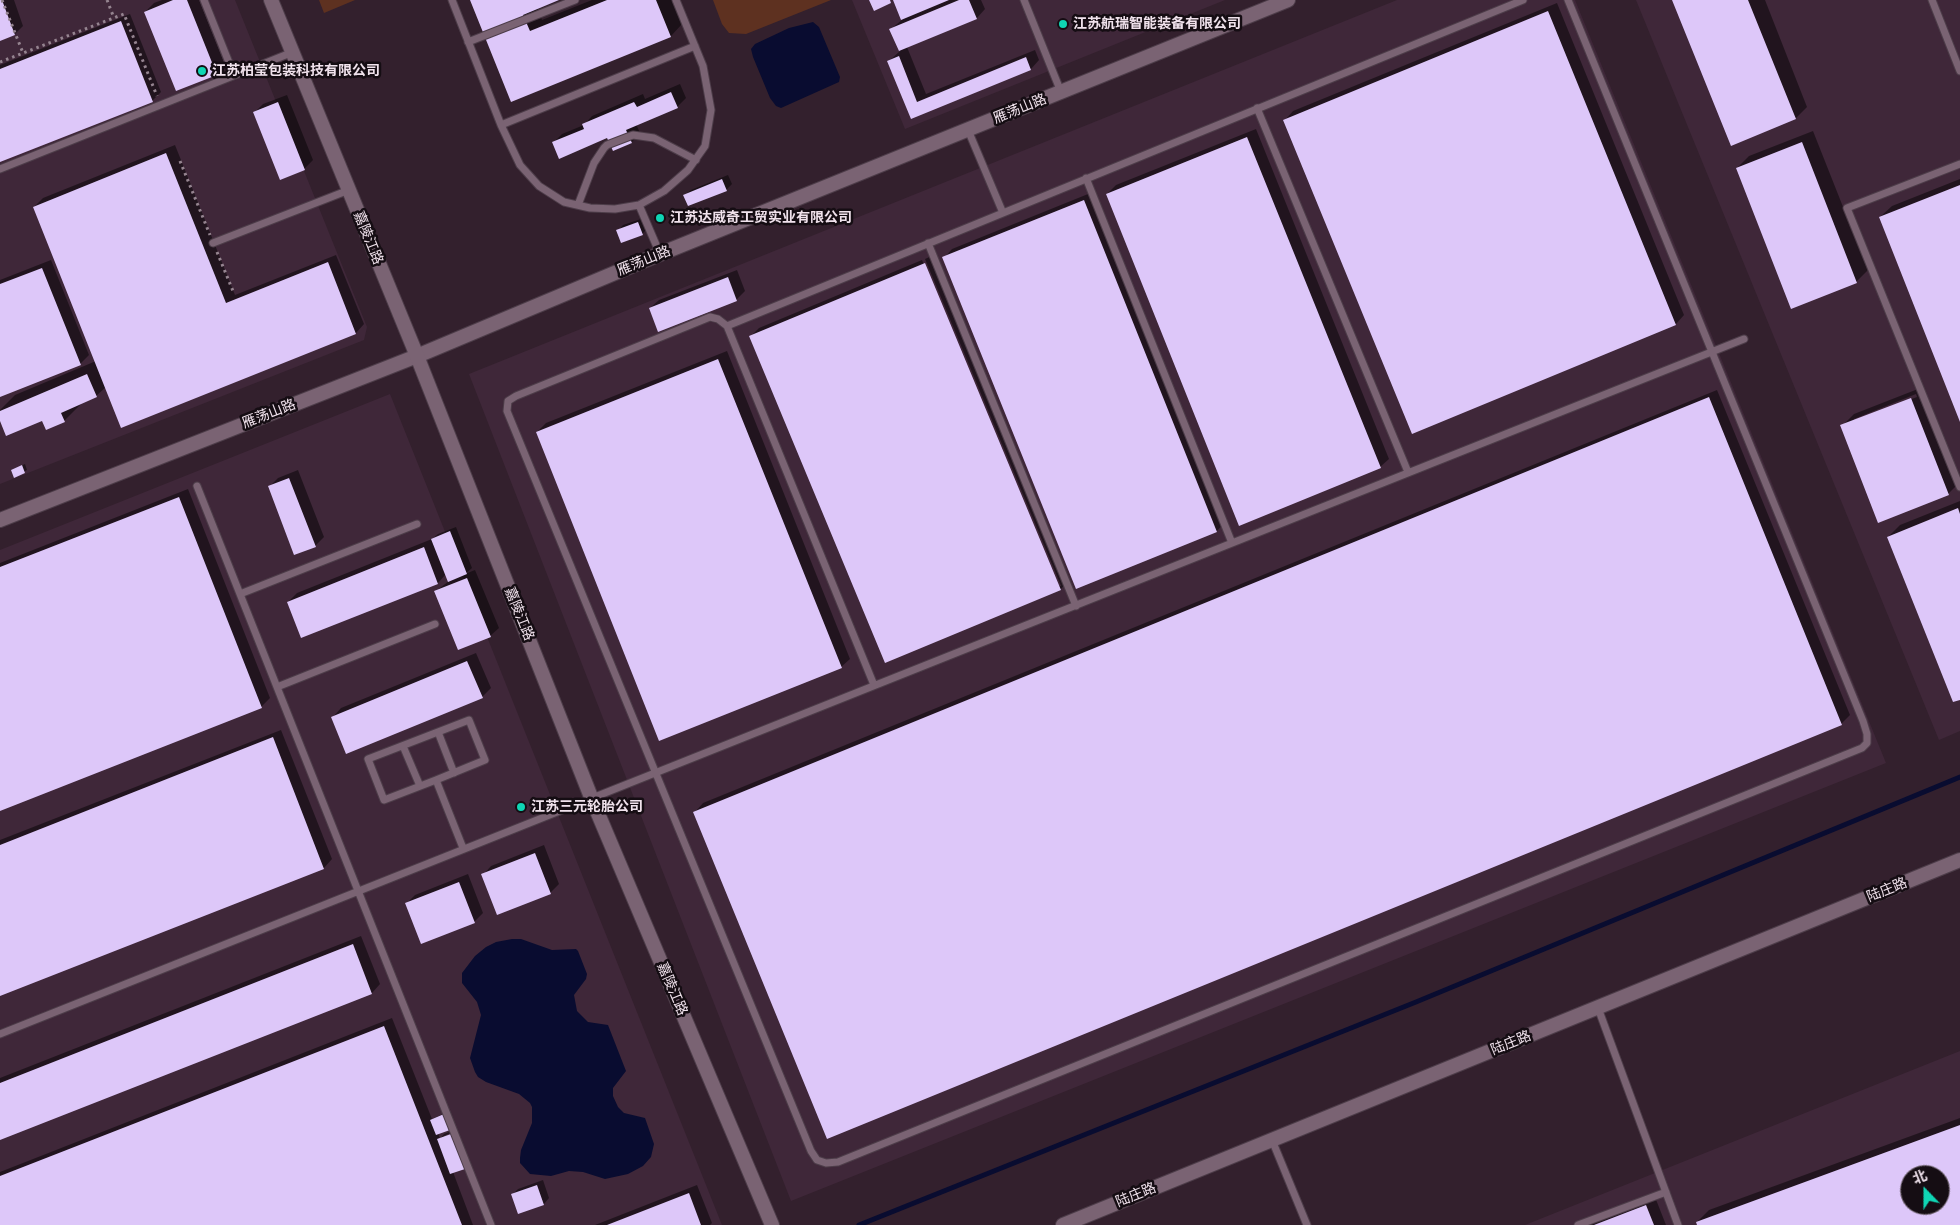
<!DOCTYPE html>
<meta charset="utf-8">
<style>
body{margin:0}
#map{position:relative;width:1960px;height:1225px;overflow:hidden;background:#33202d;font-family:Montserrat,"Noto Sans SC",sans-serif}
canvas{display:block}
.north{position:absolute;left:1900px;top:1165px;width:50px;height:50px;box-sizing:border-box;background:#150d13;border:1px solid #6d626a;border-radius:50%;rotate:338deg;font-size:14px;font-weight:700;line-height:20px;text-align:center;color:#f0e2ec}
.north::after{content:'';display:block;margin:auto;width:18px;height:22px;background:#0fd5b4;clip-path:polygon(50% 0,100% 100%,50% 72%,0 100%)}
</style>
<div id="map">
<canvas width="1960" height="1225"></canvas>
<div class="north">北</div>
</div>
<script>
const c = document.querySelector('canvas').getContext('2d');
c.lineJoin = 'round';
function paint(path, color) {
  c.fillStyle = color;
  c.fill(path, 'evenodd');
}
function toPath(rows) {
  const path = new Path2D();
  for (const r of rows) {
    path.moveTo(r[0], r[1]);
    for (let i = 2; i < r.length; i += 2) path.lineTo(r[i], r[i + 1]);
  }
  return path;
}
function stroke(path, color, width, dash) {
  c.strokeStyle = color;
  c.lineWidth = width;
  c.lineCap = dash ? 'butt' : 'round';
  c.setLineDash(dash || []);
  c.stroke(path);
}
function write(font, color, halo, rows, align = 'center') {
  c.font = font + ' Montserrat,"Noto Sans SC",sans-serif';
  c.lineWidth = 5;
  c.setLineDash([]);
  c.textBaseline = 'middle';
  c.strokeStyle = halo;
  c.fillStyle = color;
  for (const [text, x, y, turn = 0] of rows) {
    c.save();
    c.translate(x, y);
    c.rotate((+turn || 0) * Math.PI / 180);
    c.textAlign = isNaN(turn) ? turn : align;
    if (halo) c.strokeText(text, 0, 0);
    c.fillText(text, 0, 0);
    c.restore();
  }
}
paint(toPath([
 [0,0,235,0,367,327,364,340,0,484],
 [852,0,1225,0,905,129],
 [1397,0,1575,0,1886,763,791,1201,469,374],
 [1636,0,1960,0,1960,731,1939,740],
 [390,394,722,1225,0,1225,0,550],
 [1960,1051,1960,1225,1525,1225],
 [1910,1175,1940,1175,1940,1205,1910,1205]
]), '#3f2739');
paint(toPath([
 [319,0,355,0,324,13],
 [713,0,831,0,746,34,729,33,722,24]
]), '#5e3120');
paint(toPath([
 [813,22,819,27,840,77,839,82,781,108,776,106,770,98,753,57,751,49,755,44,789,28],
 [512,939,521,939,552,950,576,949,578,951,587,974,586,979,574,995,577,1011,588,1022,608,1025,626,1071,613,1088,613,1096,618,1107,624,1113,645,1118,654,1144,651,1157,643,1166,628,1174,605,1179,583,1172,569,1171,551,1176,530,1174,520,1163,520,1158,521,1150,532,1123,532,1107,530,1103,519,1094,486,1082,478,1077,475,1072,470,1058,481,1015,477,1002,462,983,462,973,475,956,486,947,496,942]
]), '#090c30');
paint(toPath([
 [0,0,14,0,23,26,15,34,0,40],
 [162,0,199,0,225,65,216,74,145,12,154,3],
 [472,0,556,0,537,8,542,20,592,0,673,0,682,24,671,36,512,100],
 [895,0,981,0,985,9,977,18,907,47,926,94,1035,50,1039,60,1031,69,912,117,889,61,900,51,891,29,903,19],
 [1673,0,1765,0,1807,107,1796,118],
 [1557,3,1684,315,1676,324,1285,120,1293,111],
 [130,14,161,92,152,101,0,160,0,65],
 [680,84,686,98,677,107,636,124,640,133,632,142,614,150,608,137,553,143,562,134,584,125,592,116,643,94,645,99],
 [287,95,313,160,304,169,255,112,263,104],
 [1256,129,1389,459,1380,467,1107,194,1116,185],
 [1813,131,1868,270,1856,282,1737,168,1749,156],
 [175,145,235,295,336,255,364,324,356,333,106,387,96,396,82,403,64,421,0,418,0,410,15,395,96,361,34,207,43,198],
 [728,175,732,184,726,190,685,195,691,190],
 [1960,179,1960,419,1880,217,1892,206],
 [1093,192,1225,522,1217,531,1076,587,944,258,952,249],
 [644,218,648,228,642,234,618,231,623,225],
 [934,255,1069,580,1061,589,886,661,750,337,759,328,922,260,1058,586,1061,586,925,259],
 [51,260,89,355,80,364,0,396,0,280],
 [737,270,745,291,736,300,650,308,659,300],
 [727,351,850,659,841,667,537,432,546,423],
 [1923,387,1960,482,1948,494,1842,426,1854,414],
 [1916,394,1917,397,1854,421,1854,419],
 [1717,390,1850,715,1841,724,695,812,703,803],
 [25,464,27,470,15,476,12,470],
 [298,470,324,537,315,546,269,487,278,478],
 [188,489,270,698,261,707,0,809,0,563],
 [1960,501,1960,698,1888,537,1900,525],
 [456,527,472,568,465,574,475,570,499,628,490,636,436,591,449,581,446,574,438,583,302,636,288,602,297,593,432,539,438,534],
 [476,653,491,688,482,697,333,717,341,708],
 [281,730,332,859,324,868,0,995,0,840],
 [544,845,559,884,550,893,483,875,491,866],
 [468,874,483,913,474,922,407,903,415,895],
 [361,936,380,984,372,993,0,1139,0,1078],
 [392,1018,432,1119,443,1114,449,1129,438,1133,440,1139,444,1134,457,1129,469,1162,464,1168,453,1172,473,1225,0,1225,0,1172],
 [457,1130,458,1133,444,1138,444,1136],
 [1960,1118,1960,1225,1698,1225,1697,1222,1709,1210],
 [1910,1175,1940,1175,1940,1205,1910,1205],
 [543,1180,549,1198,544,1204,519,1212,513,1194,518,1189],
 [697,1185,712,1223,710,1225,595,1225],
 [1655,1197,1666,1225,1582,1225]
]), '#0007');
stroke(toPath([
 [859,1225,1416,1002,1960,777]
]), '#090c30', 5);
paint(toPath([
 [0,0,2,0,15,35,0,41],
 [173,0,187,0,217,75,176,91,144,12],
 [470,0,559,0,523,15,530,31,607,0,656,0,671,37,511,102],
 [869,0,890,0,891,3,874,11],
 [893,0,949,0,901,20],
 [959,0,969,0,977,19,899,51,889,29],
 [1672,0,1748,0,1796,119,1731,146],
 [1548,11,1676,325,1412,434,1283,120],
 [121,21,153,102,0,162,0,69],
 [899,56,917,102,1026,57,1031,70,911,119,887,61],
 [671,92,678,108,626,130,632,143,613,151,607,138,559,159,552,142,584,129,582,124,634,102,637,107],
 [278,102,305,170,280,180,253,112],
 [1247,137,1381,468,1239,526,1106,194],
 [1802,142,1857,283,1791,309,1736,168],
 [166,153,226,303,328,262,356,334,121,428,33,207],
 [722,179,727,191,688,206,683,195],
 [1960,185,1960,422,1879,217],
 [1084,200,1217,532,1076,589,942,257],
 [638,222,643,235,621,243,616,230],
 [925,263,1061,590,885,663,749,336],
 [42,268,81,365,0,397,0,284],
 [728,277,737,301,658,332,649,308],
 [718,359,842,668,659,741,536,432],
 [87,374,97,397,61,413,65,422,46,430,42,421,6,436,0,421,0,411],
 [1709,397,1842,725,827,1139,693,812],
 [1911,398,1949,495,1878,523,1840,425],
 [22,465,25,473,14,478,11,470],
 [289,478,316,547,294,555,268,486],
 [179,497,262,708,0,811,0,567],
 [1958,508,1960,514,1960,700,1953,702,1887,537],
 [450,531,467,574,448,582,431,539],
 [424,547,438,584,301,638,287,602],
 [467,578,491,637,458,650,434,591],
 [467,661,483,698,346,754,331,717],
 [273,737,324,869,0,996,0,845],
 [535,853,551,894,497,915,481,874],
 [459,882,475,923,421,944,405,903],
 [353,944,372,994,0,1140,0,1083],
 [384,1026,462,1225,0,1225,0,1176],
 [444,1114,450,1130,436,1135,430,1120],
 [1960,1125,1960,1225,1697,1225,1696,1222],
 [1910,1175,1940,1175,1940,1205,1910,1205],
 [451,1134,465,1169,450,1174,437,1139],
 [537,1185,544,1205,518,1214,511,1194],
 [689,1193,701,1225,607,1225],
 [1646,1205,1654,1225,1594,1225]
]), '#ddc7f9');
const service = toPath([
 [204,0,234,75],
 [452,0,501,125,520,165,539,186,564,202,590,208,615,209,639,205,664,191,688,170,705,146,711,110,703,66,676,0],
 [1024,0,1061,92],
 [1932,0,1960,71],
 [468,42,575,0],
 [1257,108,1408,472],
 [501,125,695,46],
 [968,130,1003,213],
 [1960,164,1847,208,1960,487],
 [0,169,293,52],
 [1086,178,1232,543],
 [578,205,594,163,604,148,607,145,633,135,654,138,696,160],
 [639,205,660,254],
 [213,243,349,190],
 [928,243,1076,606],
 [727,326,1523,0],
 [197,486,491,1225],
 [240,594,417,524],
 [874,685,727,326,718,319,710,317,516,396,508,401,507,411,811,1151,817,1160,826,1163,838,1162,1862,748,1867,743,1867,734,1863,721,1568,0],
 [277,687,435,624],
 [438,732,454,773],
 [403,746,420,786],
 [436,780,384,800,368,759,469,720,485,760,436,780,463,848],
 [1598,1008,1678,1225],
 [0,1034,1744,339],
 [1272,1140,1307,1225],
 [1578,1225,1666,1192]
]);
const minor = toPath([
 [0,520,417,356,660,254,1288,0]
]);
const tertiary = toPath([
 [271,0,417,356,591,797,772,1225],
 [1063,1225,1960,860]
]);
stroke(service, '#4d3d49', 9);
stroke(minor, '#4d3d49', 16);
stroke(tertiary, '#4d3d49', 16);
stroke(toPath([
 [2,0,23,53],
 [107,0,114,18],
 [0,62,124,14,157,96],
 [180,161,210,235],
 [217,252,233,291]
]), '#958490', 3, [2.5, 4]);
stroke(service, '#7a6373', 7);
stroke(minor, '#7a6373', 14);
stroke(tertiary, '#7a6373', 14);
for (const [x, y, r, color] of [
 [1063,24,5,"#0fd5b4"],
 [202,71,5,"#0fd5b4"],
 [660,218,5,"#0fd5b4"],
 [521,807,5,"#0fd5b4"]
]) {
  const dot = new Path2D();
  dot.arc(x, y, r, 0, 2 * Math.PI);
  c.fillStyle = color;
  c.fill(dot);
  stroke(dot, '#150d13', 2);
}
write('bold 14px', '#f0e2ec', '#150d13', [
 ["江苏航瑞智能装备有限公司",1073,24],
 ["江苏柏莹包装科技有限公司",212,71],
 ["江苏达威奇工贸实业有限公司",670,218],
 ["江苏三元轮胎公司",531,807]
], 'left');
write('14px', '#f0e2ec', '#150d13', [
 ["雁荡山路",1020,109,-22],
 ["嘉陵江路",368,238,68],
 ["雁荡山路",644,261,-22],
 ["雁荡山路",269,414,-21],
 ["嘉陵江路",519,614,68],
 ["陆庄路",1887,890,-22],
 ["嘉陵江路",672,989,67],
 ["陆庄路",1511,1043,-22],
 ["陆庄路",1136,1195,-22]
]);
</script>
